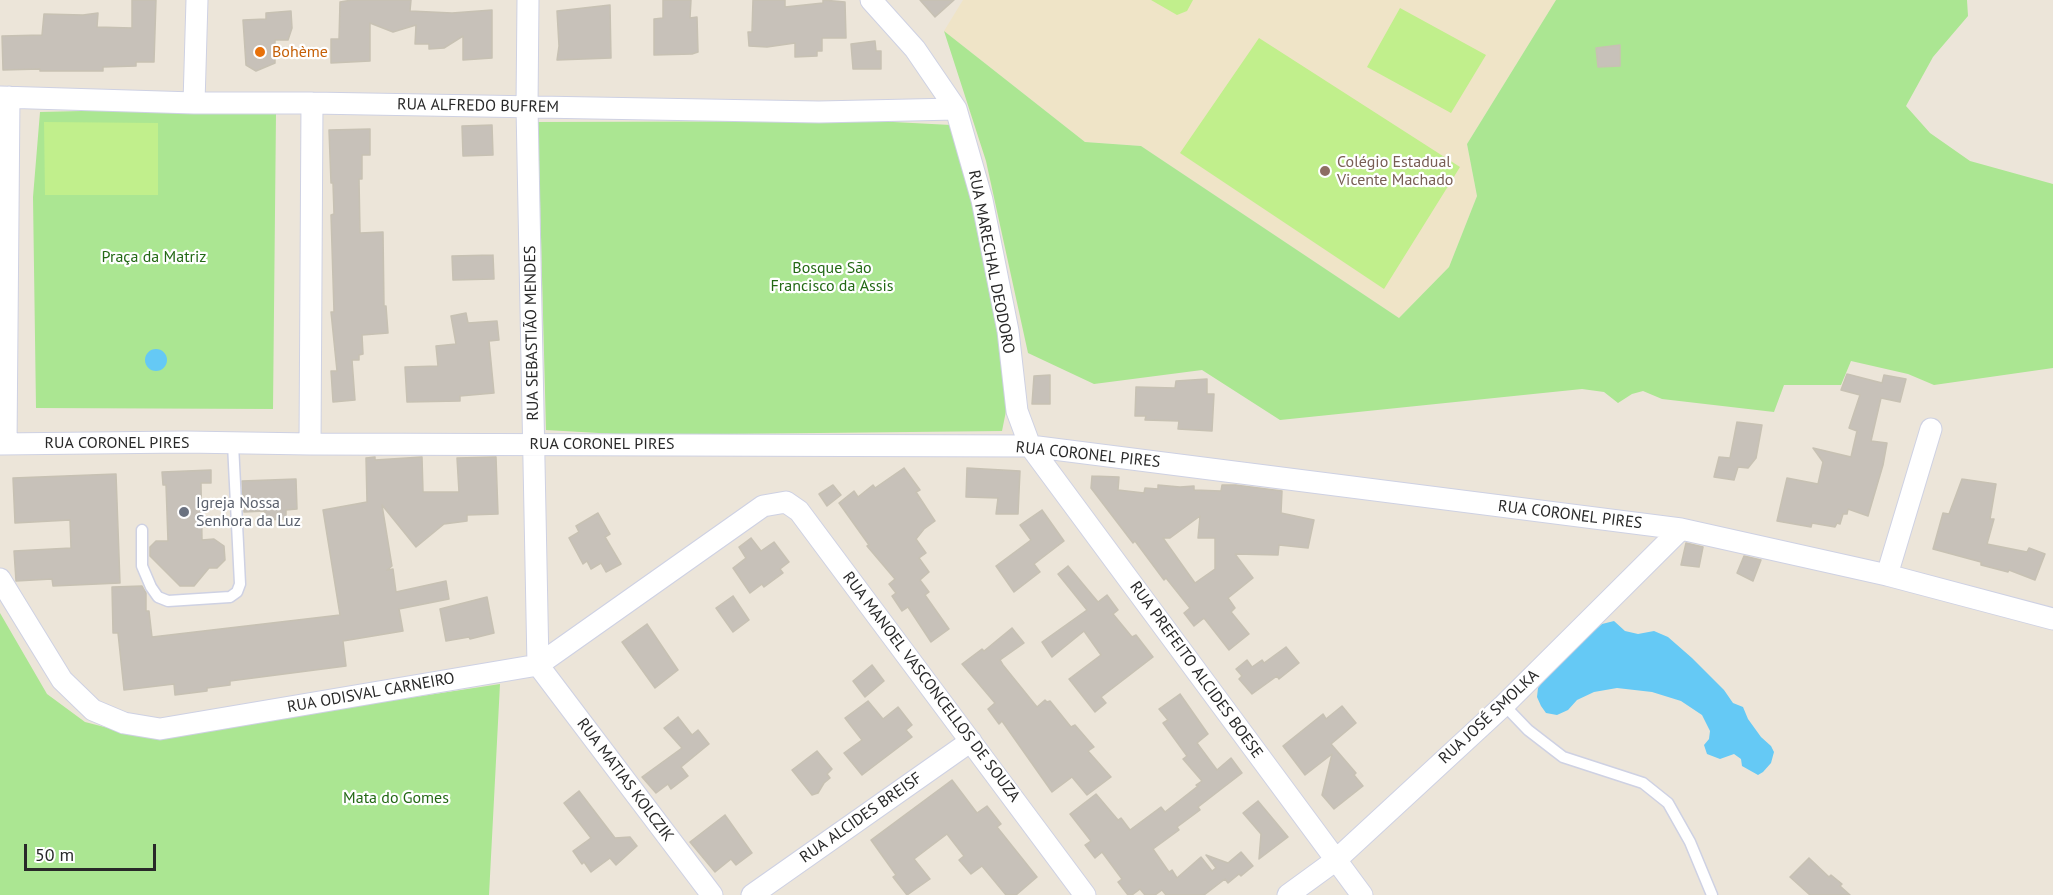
<!DOCTYPE html>
<meta charset="utf-8">
<style>
body{margin:0}
#map{position:relative;width:2053px;height:895px;overflow:hidden;background:#ece5d9;font-family:"PT Sans",sans-serif}
canvas{display:block}
.scale{position:absolute;left:24px;top:844px;width:132px;height:27px;box-sizing:border-box;border:3px solid #292929;border-top:0;padding-left:8px;font-size:18px;line-height:21px;white-space:nowrap;color:#292929;-webkit-text-stroke:4px #fff;paint-order:stroke}
</style>
<div id="map">
<canvas width="2053" height="895"></canvas>
<div class="scale">50 m</div>
</div>
<script>
const c = document.querySelector('canvas').getContext('2d');
c.lineJoin = 'round';
function paint(path, color) {
  c.fillStyle = color;
  c.fill(path, 'evenodd');
}
function toPath(rows) {
  const path = new Path2D();
  for (const r of rows) {
    if (r.length === 3) {
      path.moveTo(r[0] + r[2], r[1]);
      path.arc(r[0], r[1], r[2], 0, 2 * Math.PI);
      continue;
    }
    path.moveTo(r[0], r[1]);
    for (let i = 2; i < r.length; i += 2) path.lineTo(r[i], r[i + 1]);
  }
  return path;
}
function stroke(path, color, width, dash) {
  c.strokeStyle = color;
  c.lineWidth = width;
  c.lineCap = dash ? 'butt' : 'round';
  c.setLineDash(dash || []);
  c.stroke(path);
}
function write(font, color, halo, rows, align = 'center') {
  c.font = font + ' "PT Sans",sans-serif';
  c.lineWidth = 4.5;
  c.setLineDash([]);
  c.textBaseline = 'middle';
  c.strokeStyle = halo;
  c.fillStyle = color;
  for (const [text, x, y, turn = 0] of rows) {
    c.save();
    c.translate(x, y);
    c.rotate((+turn || 0) * Math.PI / 180);
    c.textAlign = isNaN(turn) ? turn : align;
    if (halo) c.strokeText(text, 0, 0);
    c.fillText(text, 0, 0);
    c.restore();
  }
}
paint(toPath([
 [963,0,1556,0,1467,144,1477,196,1449,267,1399,318,1141,146,1085,142,944,31]
]), '#efe4c7');
paint(toPath([
 [1556,0,1967,0,1968,16,1933,57,1906,106,1930,133,1970,161,2053,184,2053,368,1934,385,1908,374,1851,361,1841,385,1784,385,1774,412,1662,399,1643,391,1632,394,1618,403,1604,392,1582,389,1280,420,1202,370,1094,384,1028,353,986,161,944,31,1085,142,1141,146,1399,318,1449,267,1477,196,1467,144],
 [166,109,276,113,273,409,36,408,33,197,40,112],
 [874,121,951,125,976,200,1003,332,1006,411,1002,431,634,435,546,430,538,122],
 [0,613,47,694,85,722,147,738,500,684,489,895,0,895]
]), '#abe692');
paint(toPath([
 [1151,0,1193,0,1187,11,1177,15],
 [1400,8,1486,55,1451,113,1367,67],
 [1259,38,1460,167,1384,289,1180,153],
 [44,122,158,123,158,195,45,195]
]), '#c1ef8c');
paint(toPath([
 [156,360,11],
 [1614,621,1625,631,1638,634,1654,631,1668,637,1692,658,1724,690,1733,703,1743,707,1748,719,1761,737,1771,746,1774,752,1771,763,1763,772,1758,775,1742,766,1741,759,1734,754,1720,759,1707,754,1704,745,1709,739,1710,731,1702,715,1681,701,1652,692,1617,688,1594,692,1577,700,1568,710,1557,715,1546,713,1541,706,1537,697,1538,688,1548,675,1586,638,1602,624]
]), '#65c9f5');
const building = toPath([
 [132,0,156,0,154,62,136,62,136,66,103,67,103,71,40,71,40,69,3,70,2,36,42,35,44,14,83,15,98,13,97,27,132,28,132,0],
 [352,0,411,0,410,11,452,13,492,10,492,58,463,60,463,36,444,48,429,49,429,44,415,44,416,25,393,32,370,23,370,61,331,63,331,39,339,39,340,2,352,0],
 [663,0,691,0,690,18,697,17,698,52,692,54,654,55,654,19,663,18,663,0],
 [753,0,785,0,785,7,823,3,823,0,845,2,846,38,822,38,822,51,817,51,817,56,795,57,795,43,767,47,749,46,748,32,752,32,753,0],
 [920,0,954,0,935,17,920,0],
 [610,5,611,58,557,60,559,46,557,11,610,5],
 [291,11,292,28,288,40,275,40,275,63,256,71,246,65,243,20,266,19,266,13,291,11],
 [875,41,876,51,881,51,881,69,853,69,851,44,875,41],
 [1620,45,1620,66,1598,67,1596,48,1620,45],
 [492,125,493,155,463,156,462,126,492,125],
 [370,129,370,155,362,155,362,179,359,179,360,233,383,232,384,306,386,306,388,333,362,335,363,354,359,355,359,360,352,360,355,400,333,402,331,371,337,371,331,312,334,312,331,215,334,214,333,183,331,183,329,130,370,129],
 [493,255,494,279,453,280,452,256,493,255],
 [466,313,468,323,497,321,499,340,489,341,494,393,460,396,460,401,407,402,405,367,438,366,436,346,456,344,451,316,466,313],
 [1847,374,1882,383,1884,375,1906,379,1900,402,1881,398,1871,441,1887,443,1883,465,1868,516,1848,509,1847,514,1843,514,1840,524,1837,523,1835,527,1812,523,1811,527,1777,521,1787,478,1818,484,1823,462,1813,448,1851,457,1857,431,1849,428,1860,395,1841,390,1847,374],
 [1050,375,1050,404,1032,404,1034,376,1050,375],
 [1207,379,1207,394,1214,394,1212,431,1178,429,1179,421,1145,420,1146,416,1135,416,1136,387,1175,388,1176,381,1207,379],
 [1737,422,1762,425,1756,458,1748,468,1738,467,1734,480,1714,477,1719,457,1730,458,1737,422],
 [375,457,375,460,422,457,423,492,459,492,457,458,496,457,498,514,467,515,467,521,444,524,416,547,382,505,392,566,387,570,393,569,396,592,446,581,449,599,399,609,403,631,343,641,346,666,230,681,230,685,207,688,207,691,175,695,174,684,124,690,118,633,113,633,112,587,142,586,146,593,146,611,149,611,152,637,340,615,323,510,367,502,366,458,375,457],
 [904,468,920,490,916,492,935,521,924,529,916,539,926,553,919,558,929,572,920,580,929,592,925,595,949,629,931,642,908,607,902,611,892,596,896,593,889,584,895,579,867,546,869,545,839,503,854,491,858,497,873,485,875,488,904,468],
 [967,468,1020,471,1018,514,996,514,998,498,966,497,967,468],
 [211,470,211,483,201,483,202,540,214,539,224,546,225,560,217,568,209,568,194,586,180,586,150,556,150,547,156,541,168,541,166,485,163,485,162,472,211,470],
 [116,474,120,583,53,586,52,579,16,581,14,551,71,548,70,520,15,523,13,478,116,474],
 [1092,476,1119,477,1118,490,1144,493,1145,488,1158,489,1158,485,1180,487,1194,486,1194,490,1221,491,1222,485,1235,485,1282,491,1281,513,1314,520,1308,548,1279,545,1278,555,1235,554,1253,578,1228,598,1235,608,1231,612,1249,634,1229,650,1204,618,1194,626,1184,613,1190,608,1166,578,1164,580,1135,541,1133,543,1091,488,1092,476],
 [1200,516,1198,538,1215,538,1215,569,1195,583,1163,538,1170,538,1200,516],
 [296,479,297,509,286,510,286,519,265,520,265,511,244,512,242,481,296,479],
 [1962,479,1996,484,1990,519,1994,519,1987,544,2027,552,2029,548,2045,554,2035,580,2009,570,2008,572,1981,565,1981,562,1933,549,1943,513,1949,514,1962,479],
 [833,485,841,495,827,506,819,494,833,485],
 [1042,510,1064,541,1034,564,1040,572,1014,592,996,566,1031,540,1020,525,1042,510],
 [598,513,610,534,605,537,621,564,606,572,601,563,591,569,587,561,583,564,569,538,579,532,576,526,598,513],
 [751,538,761,551,774,542,789,562,780,569,783,573,764,587,762,584,750,593,733,568,746,558,739,547,751,538],
 [1686,543,1703,547,1699,567,1681,565,1686,543],
 [1744,556,1761,560,1753,581,1737,573,1744,556],
 [1068,566,1098,602,1107,595,1118,610,1113,614,1132,637,1136,635,1153,657,1101,697,1106,703,1095,712,1069,679,1101,655,1084,631,1052,657,1042,642,1087,610,1058,574,1068,566],
 [733,596,749,620,733,632,716,608,733,596],
 [487,597,494,633,470,639,469,637,446,641,440,609,487,597],
 [647,624,678,670,655,688,622,642,647,624],
 [1012,628,1024,643,1000,660,1003,665,1037,707,1045,700,1047,702,1050,701,1071,727,1075,725,1094,747,1088,751,1111,777,1087,795,1072,777,1052,792,1002,721,999,724,988,709,995,703,962,664,982,649,984,651,1012,628],
 [1286,647,1299,663,1279,679,1277,676,1252,694,1239,679,1242,676,1236,669,1247,660,1252,667,1262,660,1264,663,1286,647],
 [872,665,884,681,865,697,853,681,872,665],
 [1180,694,1208,734,1197,743,1217,770,1231,758,1242,773,1198,807,1200,810,1177,827,1179,830,1153,849,1169,872,1172,870,1177,878,1201,857,1212,871,1216,868,1206,855,1228,863,1241,852,1253,866,1241,876,1239,874,1228,883,1225,879,1204,895,1166,895,1162,890,1155,895,1145,895,1140,889,1132,895,1128,895,1118,882,1122,879,1102,852,1095,858,1085,845,1091,841,1070,814,1096,794,1118,820,1121,818,1130,830,1161,807,1165,812,1198,786,1196,785,1202,781,1183,759,1187,756,1163,723,1168,720,1159,709,1180,694],
 [868,701,883,719,898,707,912,725,906,730,912,737,862,775,844,753,862,740,845,718,868,701],
 [1342,706,1356,723,1331,744,1356,773,1354,775,1363,786,1334,809,1322,795,1332,754,1305,775,1283,746,1323,714,1326,719,1342,706],
 [678,717,692,735,698,730,709,744,681,767,688,776,671,789,668,784,656,793,642,777,682,748,664,728,678,717],
 [817,751,832,769,827,774,830,778,824,783,818,793,812,795,792,770,817,751],
 [952,780,977,813,987,806,1001,824,997,827,1037,877,1016,895,1006,895,982,866,971,874,959,860,964,856,947,834,914,859,930,879,907,895,893,877,896,875,871,840,952,780],
 [579,791,615,838,630,837,637,846,616,865,610,858,591,872,584,862,582,864,573,851,591,838,564,803,579,791],
 [1258,801,1288,837,1259,859,1261,834,1243,813,1258,801],
 [725,815,752,853,736,865,731,859,715,872,690,842,725,815],
 [1809,858,1829,877,1831,875,1842,884,1840,886,1850,895,1810,895,1790,877,1809,858]
]);
paint(building, '#c7c1b9');
stroke(building, '#c7c1b3', 1.5);
const service = toPath([
 [142,530,142,566,151,587,158,597,168,601,230,597,237,592,240,584,233,444],
 [1504,705,1528,730,1563,757,1643,783,1668,803,1690,842,1712,895]
]);
const minor = toPath([
 [528,0,527,107,538,665,712,895],
 [871,0,915,49,956,109,982,200,1008,331,1017,411,1030,446,1362,895],
 [0,97,194,103,312,103,819,112,956,109],
 [194,103,197,0],
 [0,444,185,442,310,444,1030,446,1681,529,1887,575,2053,619],
 [6,444,9,97],
 [310,444,312,103],
 [1887,575,1931,429],
 [0,579,62,680,93,710,124,723,160,729,538,665,763,506,786,502,799,511,1085,895],
 [752,895,971,741],
 [1288,895,1336,860,1504,705,1681,529]
]);
stroke(service, '#ced1e3', 13);
stroke(minor, '#ced1e3', 23);
stroke(service, '#fff', 10);
stroke(minor, '#fff', 21);
for (const [x, y, r, color] of [
 [260,52,6,"#e8710a"],
 [1325,171,6,"#8d6e63"],
 [184,512,6,"#6b7280"]
]) {
  const dot = new Path2D();
  dot.arc(x, y, r, 0, 2 * Math.PI);
  c.fillStyle = color;
  c.fill(dot);
  stroke(dot, '#fff', 2);
}
write('16px', '#c56008', '#fff', [
 ["Bohème",272,52]
], 'left');
write('16px', '#292929', '#fff', [
 ["RUA ALFREDO BUFREM",478,106,1],
 ["RUA MARECHAL DEODORO",991,262,79],
 ["RUA SEBASTIÃO MENDES",532,333,-91],
 ["RUA CORONEL PIRES",117,443],
 ["RUA CORONEL PIRES",602,444],
 ["RUA CORONEL PIRES",1088,455,6],
 ["RUA CORONEL PIRES",1570,515,7],
 ["RUA PREFEITO ALCIDES BOESE",1196,670,54],
 ["RUA MANOEL VASCONCELLOS DE SOUZA",931,687,53],
 ["RUA ODISVAL CARNEIRO",371,693,-10],
 ["RUA JOSÉ SMOLKA",1489,717,-43],
 ["RUA MATIAS KOLCZIK",625,780,53],
 ["RUA ALCIDES BREISF",861,818,-35]
]);
write('16px', '#785e54', '#fff', [
 ["Colégio Estadual",1337,162],
 ["Vicente Machado",1337,180]
], 'left');
write('16px', '#236915', '#fff', [
 ["Praça da Matriz",154,257],
 ["Bosque São",832,268],
 ["Francisco da Assis",832,286],
 ["Mata do Gomes",396,798]
]);
write('16px', '#5b616d', '#fff', [
 ["Igreja Nossa",196,503],
 ["Senhora da Luz",196,521]
], 'left');
</script>
